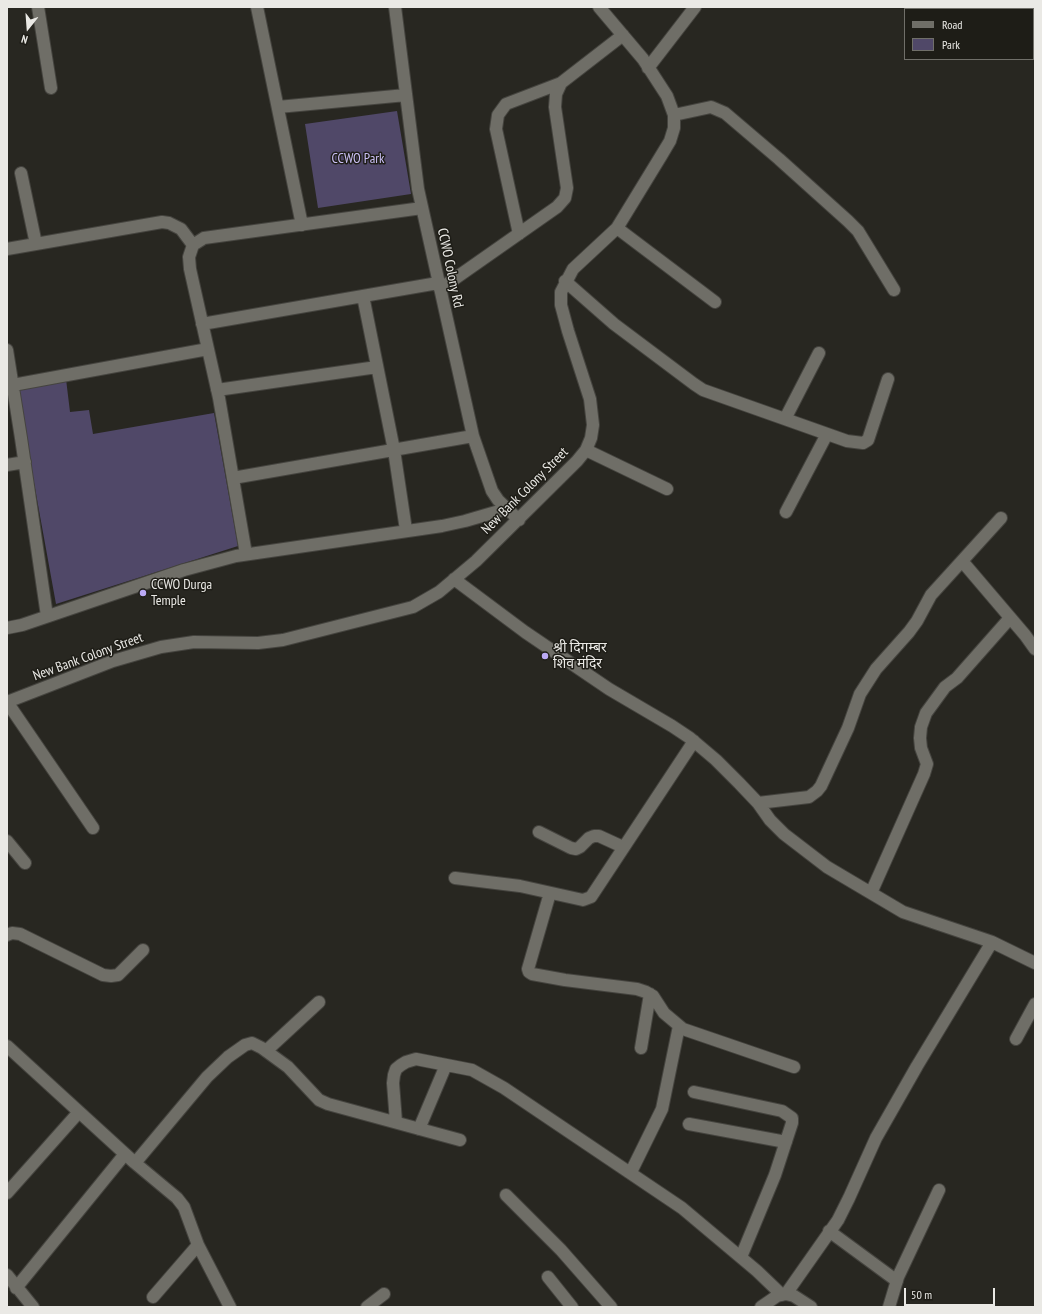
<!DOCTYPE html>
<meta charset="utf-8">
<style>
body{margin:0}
#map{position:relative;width:1042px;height:1314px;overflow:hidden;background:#282721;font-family:"PT Sans Narrow",sans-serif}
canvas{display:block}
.frame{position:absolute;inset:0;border:8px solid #eae9e5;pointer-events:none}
.legend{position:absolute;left:904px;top:8px;width:130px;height:52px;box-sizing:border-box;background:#1e1d17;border:1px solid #706f69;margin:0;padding:5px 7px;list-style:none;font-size:12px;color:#eae9e5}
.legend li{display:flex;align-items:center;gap:8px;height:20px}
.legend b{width:20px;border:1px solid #706f69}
.north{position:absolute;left:8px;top:8px;width:40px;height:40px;-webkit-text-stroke:3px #1e1d17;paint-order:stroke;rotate:197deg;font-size:11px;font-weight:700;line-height:16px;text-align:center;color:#eae9e5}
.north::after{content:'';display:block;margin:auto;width:14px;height:18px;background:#eae9e5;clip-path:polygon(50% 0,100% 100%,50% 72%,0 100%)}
.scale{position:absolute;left:904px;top:1288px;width:91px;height:18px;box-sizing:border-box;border:2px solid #eae9e5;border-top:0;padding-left:5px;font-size:12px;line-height:14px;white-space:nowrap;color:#eae9e5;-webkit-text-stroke:3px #1e1d17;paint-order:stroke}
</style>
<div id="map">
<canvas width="1042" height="1314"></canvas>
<div class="frame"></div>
<ul class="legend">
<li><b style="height:5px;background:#6f6e67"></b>Road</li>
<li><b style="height:11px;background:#504868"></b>Park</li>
</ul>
<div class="north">N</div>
<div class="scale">50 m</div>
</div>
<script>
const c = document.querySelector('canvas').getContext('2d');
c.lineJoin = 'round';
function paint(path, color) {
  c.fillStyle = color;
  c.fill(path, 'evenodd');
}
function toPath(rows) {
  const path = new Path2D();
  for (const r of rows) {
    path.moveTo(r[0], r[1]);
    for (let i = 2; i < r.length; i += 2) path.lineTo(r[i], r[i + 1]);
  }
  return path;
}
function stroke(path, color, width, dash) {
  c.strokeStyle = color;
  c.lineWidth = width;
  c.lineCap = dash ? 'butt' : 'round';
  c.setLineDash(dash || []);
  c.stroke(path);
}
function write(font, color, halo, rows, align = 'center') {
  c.font = font + ' "PT Sans Narrow","Noto Sans Devanagari",sans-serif';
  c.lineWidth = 3;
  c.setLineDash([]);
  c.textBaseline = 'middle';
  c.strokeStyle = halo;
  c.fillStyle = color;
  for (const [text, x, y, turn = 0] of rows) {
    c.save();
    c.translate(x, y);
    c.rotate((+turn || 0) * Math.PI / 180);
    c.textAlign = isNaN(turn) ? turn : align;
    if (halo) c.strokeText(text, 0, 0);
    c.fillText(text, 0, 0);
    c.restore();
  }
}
paint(toPath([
 [397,111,411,194,318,208,305,124],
 [66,379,70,412,89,410,93,434,214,413,238,546,56,604,17,389]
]), '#504868');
const minor = toPath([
 [38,7,51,88],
 [257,7,302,225],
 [395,7,418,189,473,436,492,491,498,500,519,520],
 [648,68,695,7],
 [278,107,406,95],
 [674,115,711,107,725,113,779,159,848,221,858,231,894,290],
 [21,173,36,244],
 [617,228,715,302],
 [519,234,496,129,498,115,506,104,561,83],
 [7,249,162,222,169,223,181,229,193,245],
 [565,281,614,324,694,384,703,390,847,441,863,443,868,440,888,379],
 [440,289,557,207,565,198,567,188,555,107,556,94,561,83,623,35],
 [363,296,438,283],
 [202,324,363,296,394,450,406,530],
 [7,350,21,438,47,616],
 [13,385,208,349],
 [217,390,377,367],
 [785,419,819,353],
 [586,450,667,489],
 [7,465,25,462],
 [233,478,473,436],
 [786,512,827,434],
 [246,554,219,398,190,269,189,257,193,245,204,238,422,208],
 [962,561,1025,635,1035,649],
 [454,579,525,632,609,689,672,726,690,738,716,760,739,783,758,803,770,820,784,834,827,867,903,912,992,942,1035,963],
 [7,628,22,625,184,570,236,556,442,526,465,521,506,509],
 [7,702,113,661,161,647,194,642,258,643,283,640,413,607,439,592,476,561,577,461,586,450,591,438,593,425,590,399,568,331,561,305,561,292,573,269,617,228,661,156,670,141,674,128,674,115,667,96,643,59,599,7],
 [7,702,93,828],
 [758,803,809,797,817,791,821,786,848,728,860,694,876,669,909,632,917,621,931,595,1001,518],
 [539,832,571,848,576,849,580,847,589,838,594,836,599,836,623,847],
 [7,841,25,863],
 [455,878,520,886,583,900,591,897,694,741],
 [550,893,528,969,529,972,532,974,565,980,637,989,646,992,653,996,664,1013,683,1029,794,1067],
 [871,893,924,774,927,764,921,748,920,738,921,727,926,713,945,687,957,678,1010,618],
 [7,935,12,933,20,934,103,975,111,976,118,975,143,950],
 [1016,1039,1035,1004],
 [7,1046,135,1163,177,1198,184,1207,198,1245,230,1307],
 [641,1048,650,994],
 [266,1051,319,1002],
 [694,1092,782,1111,792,1118,792,1123,775,1175,741,1257],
 [396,1122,393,1083,394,1075,396,1069,401,1065,406,1062,416,1059,472,1070,504,1088,682,1208,757,1271,782,1295],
 [689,1124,786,1142],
 [419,1129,446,1065],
 [135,1163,207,1077,228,1057,245,1045,252,1043,262,1048,288,1067,319,1100,328,1104,460,1140],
 [631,1172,662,1109,679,1026],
 [7,1193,79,1112],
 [506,1195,561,1250,611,1307],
 [829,1231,897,1281],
 [7,1275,33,1307],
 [548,1277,572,1307],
 [16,1288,125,1154],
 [786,1294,838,1220,849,1198,876,1138,917,1066,992,942],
 [153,1297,198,1245],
 [367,1307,384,1294],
 [761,1307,777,1296,786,1294,794,1296,811,1307],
 [889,1307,898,1277,939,1190]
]);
stroke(minor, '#45443f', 14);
stroke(minor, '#6f6e67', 12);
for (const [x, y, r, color] of [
 [143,593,4,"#bcaaf6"],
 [545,656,4,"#bcaaf6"]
]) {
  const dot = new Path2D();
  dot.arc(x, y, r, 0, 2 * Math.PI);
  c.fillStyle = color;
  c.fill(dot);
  stroke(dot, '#1e1d17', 1.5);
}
write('14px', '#ccc1f7', '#1e1d17', [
 ["CCWO Park",358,159]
]);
write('14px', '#eae9e5', '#1e1d17', [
 ["CCWO Colony Rd",450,268,78],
 ["New Bank Colony Street",525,491,-45],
 ["New Bank Colony Street",88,657,-20]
]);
write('14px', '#eae9e5', '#1e1d17', [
 ["CCWO Durga",151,585],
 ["Temple",151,601],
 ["श्री दिगम्बर",553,648],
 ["शिव मंदिर",553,664]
], 'left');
</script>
